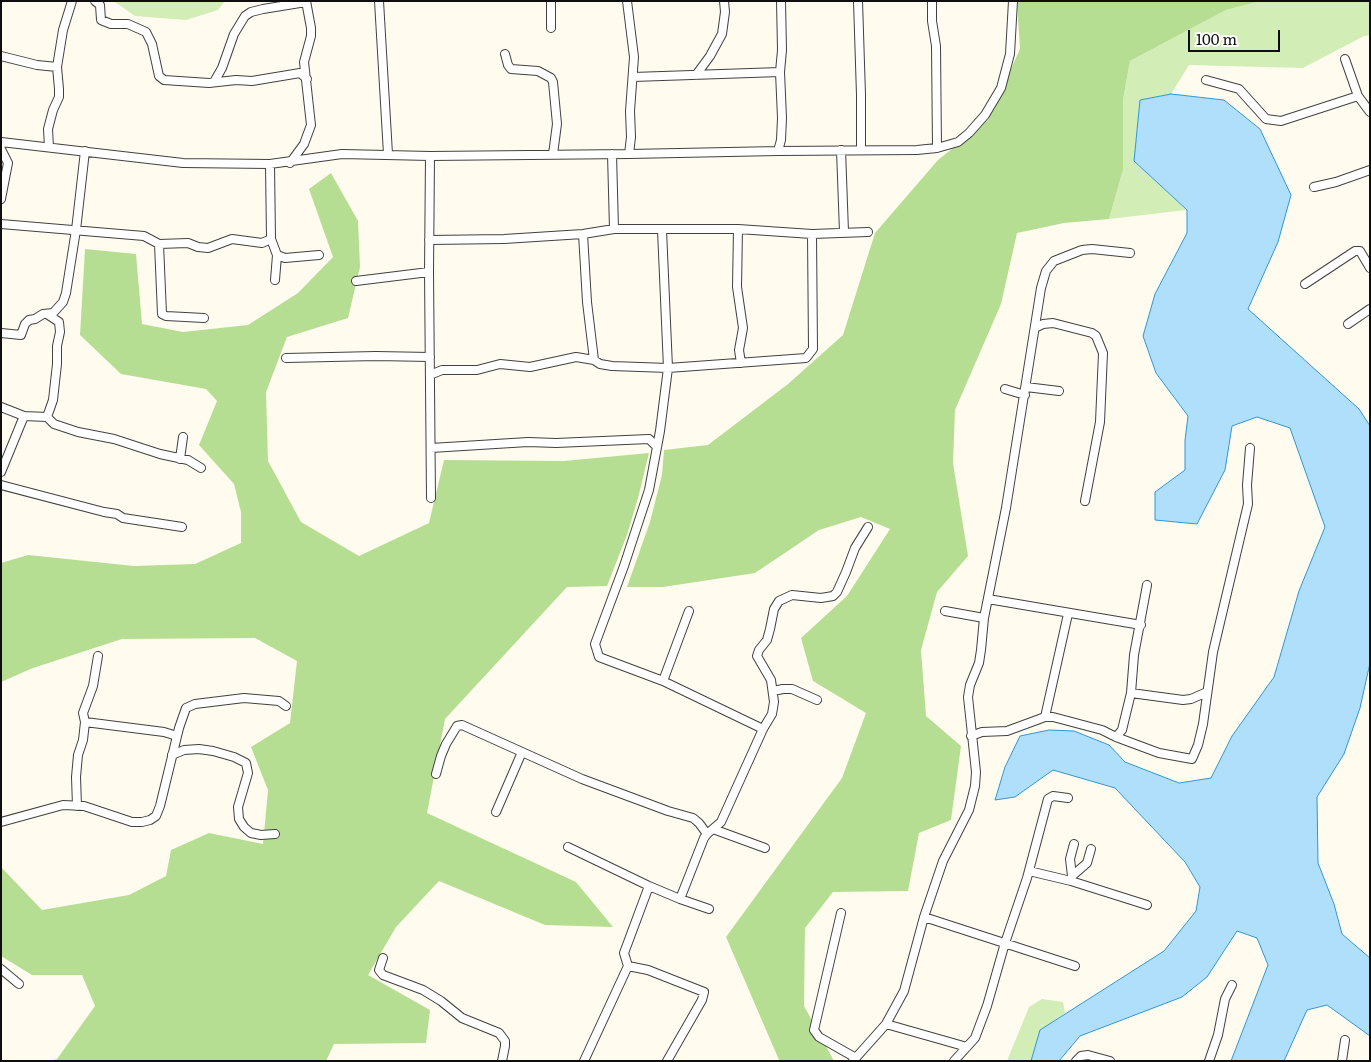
<!DOCTYPE html>
<style>
body{margin:0}
#map{position:relative;width:1371px;height:1062px;overflow:hidden;background:#fffbee;font-family:Literata,serif}
canvas{display:block}
.frame{position:absolute;inset:0;border:2px solid #0e0e0e;pointer-events:none}
.scale{position:absolute;left:1188px;top:30px;width:92px;height:22px;box-sizing:border-box;border:2px solid #0e0e0e;border-top:0;padding-left:6px;font-size:15px;line-height:18px;white-space:nowrap;color:#0e0e0e;-webkit-text-stroke:4px #fff;paint-order:stroke}
</style>
<div id="map">
<canvas width="1371" height="1062"></canvas>
<div class="frame"></div>
<div class="scale">100 m</div>
</div>
<script>
const c = document.querySelector('canvas').getContext('2d');
c.lineJoin = 'round';
function paint(path, color) {
  c.fillStyle = color;
  c.fill(path, 'evenodd');
}
function toPath(rows) {
  const path = new Path2D();
  for (const r of rows) {
    path.moveTo(r[0], r[1]);
    for (let i = 2; i < r.length; i += 2) path.lineTo(r[i], r[i + 1]);
  }
  return path;
}
function stroke(path, color, width, dash) {
  c.strokeStyle = color;
  c.lineWidth = width;
  c.lineCap = dash ? 'butt' : 'round';
  c.setLineDash(dash || []);
  c.stroke(path);
}
paint(toPath([
 [225,1,218,10,186,20,135,16,115,2],
 [1261,1,1370,1,1370,35,1364,36,1303,68,1189,65,1171,94,1140,100,1134,161,1186,210,1109,219,1123,170,1123,100,1130,61,1226,10],
 [1042,999,1063,1002,1065,1013,1041,1030,1031,1061,1007,1061,1029,1007]
]), '#d2edb5');
paint(toPath([
 [1017,1,1261,1,1226,10,1130,61,1123,100,1123,170,1109,219,1064,223,1017,233,1001,304,955,410,953,463,968,556,937,592,921,650,926,716,961,746,951,820,919,833,908,891,833,892,805,928,804,1006,834,1061,779,1060,726,937,842,778,866,713,813,681,801,638,847,596,890,529,861,517,819,530,755,573,663,587,627,587,650,522,662,475,664,450,708,445,788,384,843,335,875,233,938,160,988,120,1020,49],
 [331,173,358,221,360,267,348,318,287,337,266,392,268,461,301,522,359,556,429,523,444,460,564,461,649,453,638,498,627,535,607,586,567,587,445,719,427,813,576,882,613,927,545,925,439,881,396,927,368,975,430,1010,426,1043,334,1044,326,1061,49,1061,57,1059,95,1006,82,975,32,975,1,956,1,867,42,910,129,895,166,876,171,850,209,833,263,844,268,790,251,747,290,723,297,661,255,638,122,639,33,668,1,682,1,563,28,555,134,566,195,564,241,543,241,512,234,484,199,445,217,401,206,389,121,374,80,335,85,249,136,254,142,324,183,332,248,325,298,293,333,257,309,189]
]), '#b6de93');
const water = toPath([
 [1171,94,1224,100,1260,129,1291,195,1278,242,1248,309,1359,409,1370,426,1370,663,1360,708,1344,754,1317,797,1318,863,1334,904,1342,934,1370,958,1370,1036,1327,1005,1307,1010,1284,1061,1231,1061,1268,965,1257,938,1237,931,1207,977,1182,997,1080,1036,1059,1061,1031,1061,1040,1030,1164,951,1196,911,1200,887,1185,862,1115,788,1053,770,1015,797,995,800,1005,767,1020,736,1049,730,1074,731,1109,745,1125,762,1179,783,1211,778,1232,736,1274,677,1299,591,1325,527,1290,428,1257,417,1232,426,1225,470,1197,524,1155,520,1155,492,1185,470,1185,440,1188,416,1156,373,1143,336,1155,294,1187,233,1187,210,1134,161,1140,100,1171,94]
]);
paint(water, '#afdffb');
stroke(water, '#3096d7', 1);
const street = toPath([
 [95,1,100,5,101,20,111,24,128,24,146,32,152,44,159,76,164,80,209,83,236,80,252,81,300,73,307,79],
 [379,1,388,154],
 [627,1,634,57,630,111,631,137,629,154],
 [858,1,861,95,861,150],
 [932,1,932,21,936,46,937,148],
 [551,28,551,1],
 [505,54,508,65,511,69,538,71,551,78,553,82,557,124,553,154],
 [1,56,37,65,57,67],
 [1345,59,1358,96,1370,112],
 [696,75,710,56,722,34,725,12,724,1],
 [633,77,780,72],
 [1206,80,1239,89,1266,119,1281,121,1358,96],
 [214,82,222,68,234,34,245,16,251,12,263,9,306,2],
 [1,142,183,163,270,164,342,154,430,156,629,154,778,151,917,150,937,148,958,142,969,133,985,115,1001,88,1010,54,1013,1],
 [49,147,48,129,53,110,59,97,59,89,57,67,63,30,72,1],
 [1,149,8,163,1,199],
 [841,150,844,232],
 [778,151,781,140,782,118,780,72,782,50,781,1],
 [612,154,614,229],
 [430,156,429,272,431,498],
 [290,163,304,144,311,125,304,62,311,36,311,28,306,1],
 [270,164,271,239,277,255,275,280],
 [1314,187,1336,182,1370,170],
 [1,224,144,236,159,244,188,243,198,247,208,248,232,239,262,243,271,239],
 [738,229,737,287,743,328,739,350,741,363],
 [662,230,668,368,660,431,649,490,624,566,595,644,599,657,663,681,763,729],
 [583,234,587,302,594,360,600,364,612,366,668,368,806,358,813,349,812,234],
 [429,240,504,239,583,234,614,229,738,229,812,234,868,232],
 [159,244,162,314,166,316,204,318],
 [277,255,285,258,319,255],
 [356,281,429,272],
 [1305,284,1355,251,1360,251,1370,268],
 [1348,324,1370,309],
 [1035,328,1043,324,1053,323,1092,333,1096,336,1103,353,1100,422,1085,501],
 [1,333,21,335,25,324,29,320,35,319,43,314,53,313,63,302,66,293,76,230,85,151],
 [286,358,376,356,430,357],
 [430,375,442,370,477,370,500,364,530,367,576,357,594,360],
 [1026,387,1059,391],
 [1005,389,1025,395],
 [1,407,24,416,47,417,54,424,78,432,114,439,160,454,188,460,201,468],
 [47,417,53,400,57,364,57,346,60,332,59,322,47,314],
 [431,448,528,442,556,443,649,439,657,447],
 [180,459,183,437],
 [1,472,24,416],
 [1,485,104,512,117,514,123,518,182,527],
 [988,599,1141,625],
 [945,611,984,618],
 [663,681,689,611],
 [773,691,783,689,792,689,817,700],
 [1131,693,1183,700,1191,699,1207,692],
 [1045,717,1068,614],
 [85,722,164,732,177,736],
 [971,736,982,732,1007,731,1045,717,1053,717,1102,730,1116,737,1159,753,1192,759,1198,745,1203,724,1213,652,1248,504,1247,485,1250,448],
 [1116,737,1122,730,1131,693,1134,655,1147,585],
 [172,755,184,750,199,749,213,751,234,757,246,763,248,773,238,807,239,819,244,827,251,833,261,835,275,834],
 [436,774,441,756,446,744,457,726,462,725,582,779,668,811,693,818,699,823,707,834],
 [77,806,76,777,78,755,83,740,85,722,83,713,93,686,98,656],
 [496,812,522,752],
 [1,822,63,805,84,806,132,822,142,822,150,820,156,816,160,806,179,728,186,708,195,704,244,698,279,701,286,706],
 [713,829,765,848],
 [568,847,649,886],
 [1029,871,1071,881,1147,905],
 [1072,876,1087,863,1091,849],
 [1071,881,1072,876,1070,859,1074,844],
 [680,899,704,838,707,834,721,822,763,729,772,714,774,702,771,680,757,656,759,650,767,640,770,629,774,609,779,601,792,595,821,598,833,596,837,592,846,572,855,548,868,527],
 [841,913,814,1030,819,1037,856,1058],
 [924,917,1075,966],
 [383,958,379,970,383,975,423,990,441,1001,462,1018,499,1033,505,1041,505,1046,502,1061],
 [628,966,648,970,704,992,702,1000,667,1061],
 [1,969,19,984],
 [886,1024,967,1047],
 [584,1061,628,966,624,953,649,886,680,899,709,909],
 [853,1061,886,1024,904,991,924,917,943,861,969,810,975,786,976,772,968,697,970,685,979,663,981,650,984,618,1006,508,1041,288,1046,271,1054,261,1082,250,1092,249,1130,253],
 [954,1061,975,1038,987,1006,1005,943,1027,878,1048,799,1053,796,1068,798],
 [1076,1061,1081,1056,1088,1055,1110,1061],
 [1209,1061,1218,1035,1225,999,1232,985],
 [1342,1061,1345,1040]
]);
stroke(street, '#414141', 10);
stroke(street, '#fff', 8);
</script>
